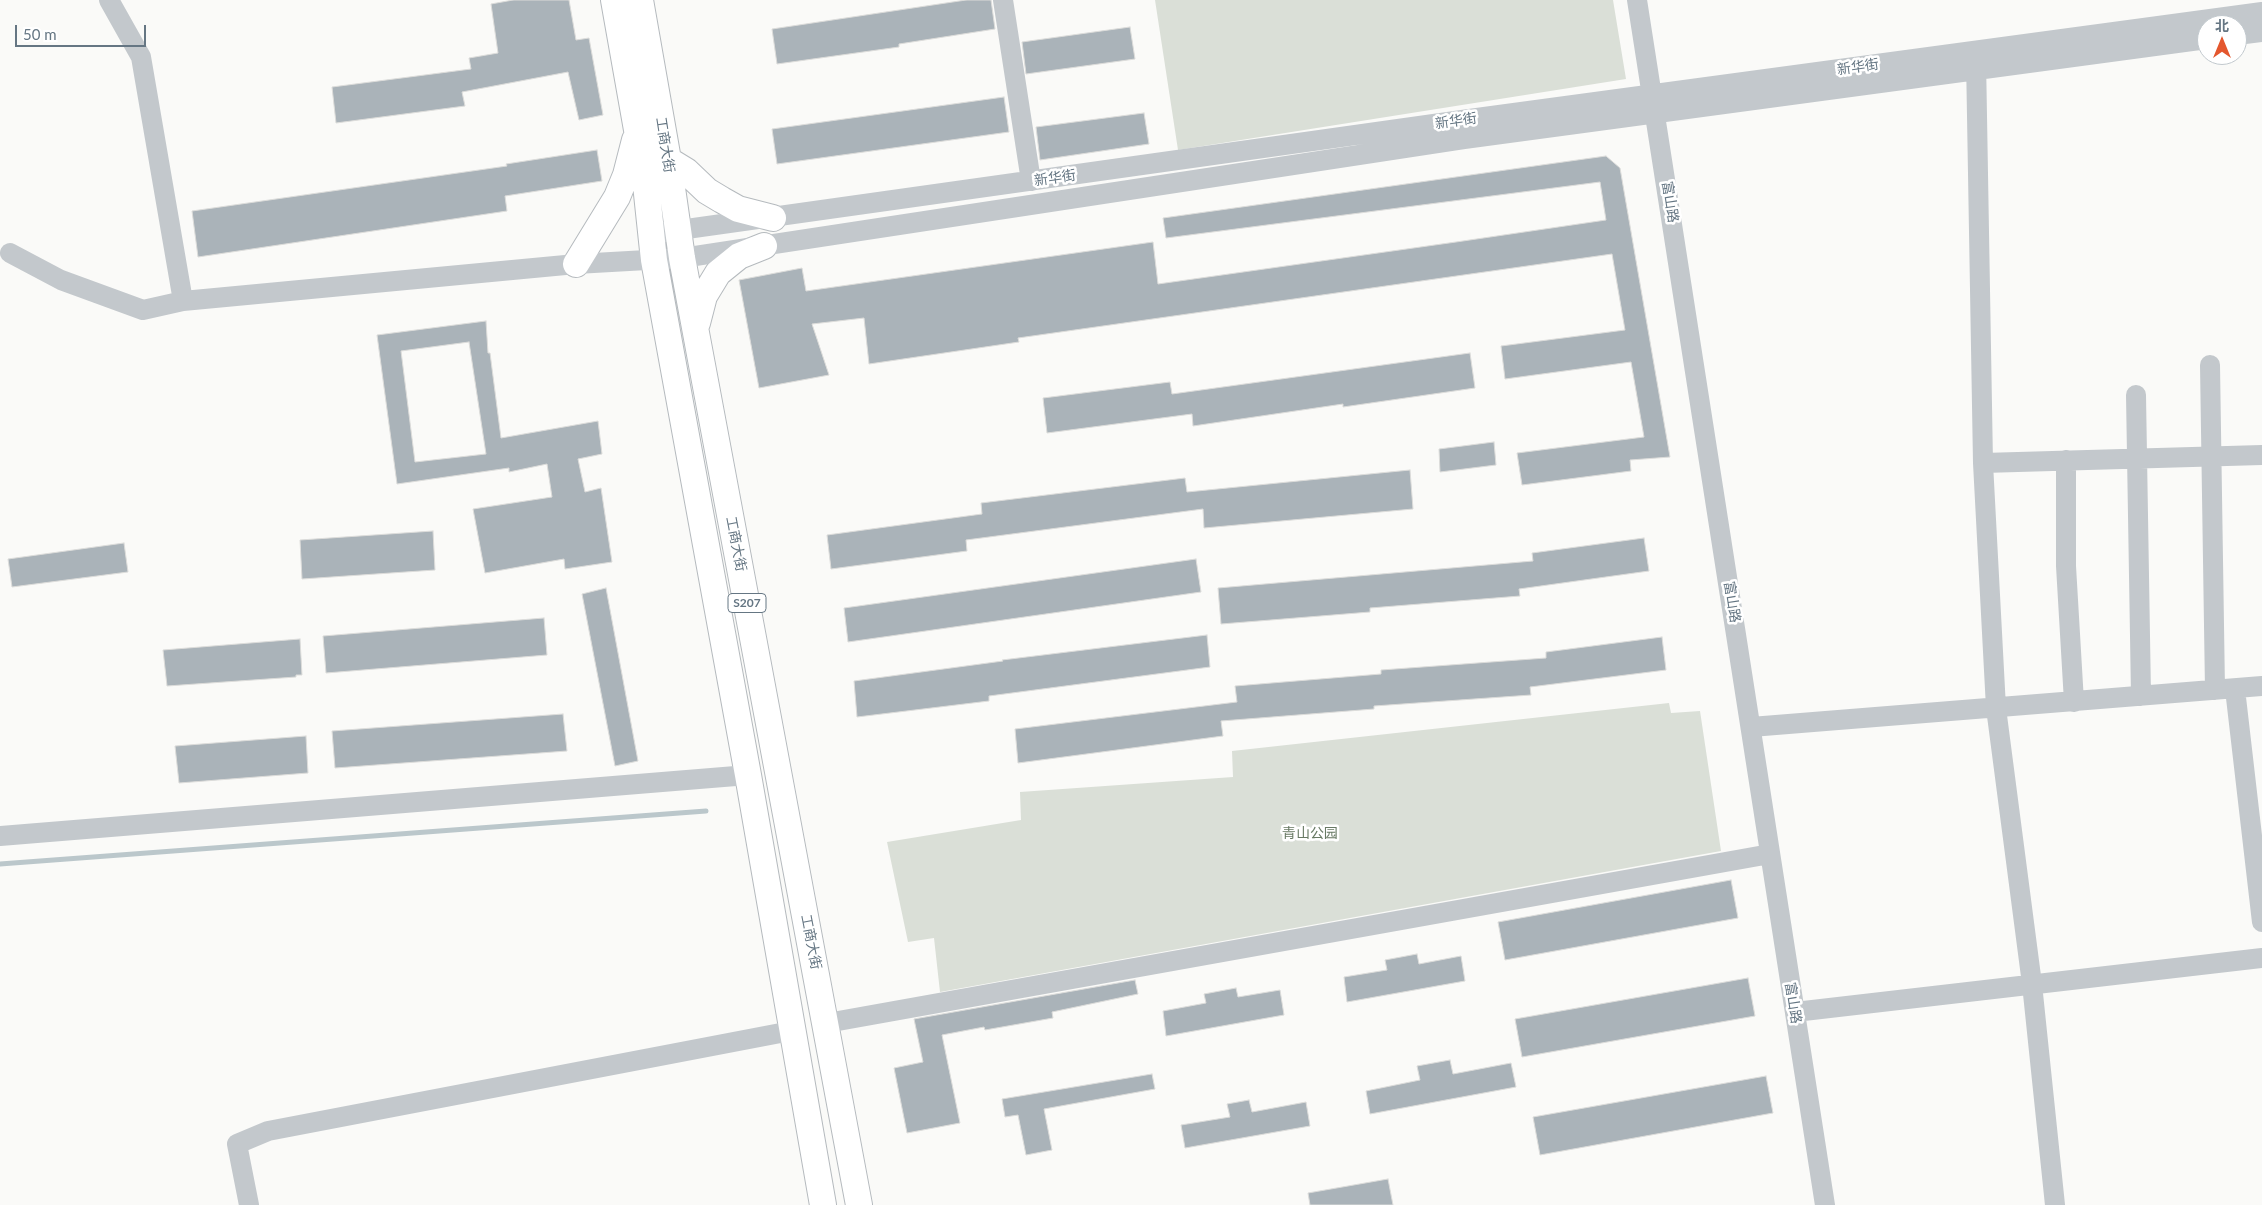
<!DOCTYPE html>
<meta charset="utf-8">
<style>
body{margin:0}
#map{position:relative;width:2262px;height:1205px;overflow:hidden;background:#fafaf8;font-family:Lato,"Noto Sans SC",sans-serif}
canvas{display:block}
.north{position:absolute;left:2197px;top:15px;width:50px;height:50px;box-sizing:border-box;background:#fff;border:1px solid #c1c8cd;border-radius:50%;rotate:0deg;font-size:14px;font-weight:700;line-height:20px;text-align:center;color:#657683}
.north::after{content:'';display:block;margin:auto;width:18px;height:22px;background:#e4572e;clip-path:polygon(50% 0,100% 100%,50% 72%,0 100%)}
.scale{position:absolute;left:15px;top:25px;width:131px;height:22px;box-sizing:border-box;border:2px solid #657683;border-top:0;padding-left:6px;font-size:15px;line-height:18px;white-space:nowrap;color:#657683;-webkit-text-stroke:4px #fff;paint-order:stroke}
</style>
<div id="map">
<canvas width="2262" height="1205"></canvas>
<div class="north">北</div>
<div class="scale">50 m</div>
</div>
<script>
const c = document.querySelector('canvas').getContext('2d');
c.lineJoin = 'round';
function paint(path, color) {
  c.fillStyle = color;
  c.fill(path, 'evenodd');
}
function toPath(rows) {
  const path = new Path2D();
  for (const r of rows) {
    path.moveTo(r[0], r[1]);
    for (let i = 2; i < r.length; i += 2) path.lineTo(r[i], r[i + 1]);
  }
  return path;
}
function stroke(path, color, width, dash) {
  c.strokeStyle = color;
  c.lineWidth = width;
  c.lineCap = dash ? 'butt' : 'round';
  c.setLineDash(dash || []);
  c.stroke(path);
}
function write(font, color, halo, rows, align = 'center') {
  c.font = font + ' Lato,"Noto Sans SC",sans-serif';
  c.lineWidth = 5;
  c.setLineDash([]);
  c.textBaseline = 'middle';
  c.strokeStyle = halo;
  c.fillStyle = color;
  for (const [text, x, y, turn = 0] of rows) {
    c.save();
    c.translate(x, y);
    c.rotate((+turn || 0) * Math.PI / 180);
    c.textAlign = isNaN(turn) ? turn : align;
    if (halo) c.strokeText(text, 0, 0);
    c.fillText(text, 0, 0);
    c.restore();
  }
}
paint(toPath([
 [1155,0,1613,0,1626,79,1178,150],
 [1669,703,1671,713,1700,711,1721,851,940,992,934,938,908,942,887,842,1021,820,1020,792,1233,777,1232,751]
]), '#dadfd7');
stroke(toPath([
 [0,864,706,811]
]), '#bbc7cb', 5);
const building = toPath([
 [513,0,569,0,576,40,589,38,603,115,579,120,568,72,462,92,465,106,336,123,332,87,471,69,469,58,498,53,491,4,513,0],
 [966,0,991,0,995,29,899,44,899,47,777,64,772,29,966,0],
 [1130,27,1135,59,1026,74,1022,42,1130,27],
 [1004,97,1009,132,777,164,772,129,1004,97],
 [1144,113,1149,144,1040,160,1036,127,1144,113],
 [597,150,602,181,505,196,507,211,198,257,192,211,507,166,506,164,597,150],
 [1606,156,1620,168,1670,457,1630,460,1631,471,1522,485,1517,453,1644,437,1631,362,1505,379,1501,346,1625,330,1612,254,1018,338,1019,342,869,364,864,318,812,324,829,375,759,388,739,280,802,268,806,291,1153,242,1158,284,1456,242,1606,220,1600,182,1166,238,1163,218,1606,156],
 [486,321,488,353,490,353,501,438,598,421,602,454,578,459,585,492,601,488,612,562,565,569,564,559,485,573,473,509,552,497,547,464,509,472,509,468,397,484,377,335,486,321],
 [469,342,486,454,415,462,401,351,469,342],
 [1470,353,1475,388,1343,407,1343,404,1193,426,1192,414,1047,433,1043,398,1170,382,1172,394,1470,353],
 [1494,442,1496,465,1440,472,1439,449,1494,442],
 [1410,470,1413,509,1204,528,1203,509,966,540,967,551,831,569,827,535,982,514,981,503,1185,478,1187,492,1410,470],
 [433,531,435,570,302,579,300,540,433,531],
 [1644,538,1649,571,1519,589,1520,596,1370,608,1370,612,1221,624,1218,588,1533,561,1532,553,1644,538],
 [124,543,128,572,12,587,8,559,124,543],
 [1196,559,1201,592,848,642,844,608,1196,559],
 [606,588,638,761,615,766,582,594,606,588],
 [544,618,547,655,326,673,323,636,544,618],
 [1207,635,1210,667,989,696,989,701,857,717,854,681,1003,661,1002,660,1207,635],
 [1662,637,1666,670,1530,687,1531,695,1374,706,1374,709,1221,721,1223,736,1018,763,1015,729,1237,702,1235,686,1381,674,1381,670,1546,658,1546,652,1662,637],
 [300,639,302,675,296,675,296,677,167,686,163,650,300,639],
 [563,714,567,751,335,768,332,731,563,714],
 [306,736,308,773,179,783,175,746,306,736],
 [1731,880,1738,918,1505,960,1498,922,1731,880],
 [1417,954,1419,964,1461,956,1465,981,1347,1002,1344,977,1387,970,1385,960,1417,954],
 [1748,978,1755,1016,1522,1057,1515,1019,1748,978],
 [1135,980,1138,994,1052,1012,1053,1018,985,1030,984,1027,942,1035,960,1123,907,1133,894,1068,923,1062,914,1019,1135,980],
 [1236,988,1238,997,1280,990,1284,1015,1166,1036,1163,1011,1206,1003,1204,994,1236,988],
 [1450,1060,1453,1074,1511,1063,1516,1087,1370,1114,1366,1091,1420,1080,1417,1066,1450,1060],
 [1152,1074,1155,1089,1044,1109,1052,1150,1026,1155,1018,1115,1005,1117,1002,1099,1152,1074],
 [1766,1076,1773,1113,1540,1155,1533,1117,1766,1076],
 [1249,1100,1252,1112,1306,1102,1310,1126,1185,1148,1181,1125,1230,1117,1227,1104,1249,1100],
 [1388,1179,1393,1205,1310,1205,1308,1193,1388,1179]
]);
paint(building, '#aab3b9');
stroke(building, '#dcdcda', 1);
const major = toPath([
 [614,0,645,175,654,260,748,775,823,1205],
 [640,0,668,160,682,258,859,1205],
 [668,160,686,171,707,191,722,200,738,209,773,218],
 [576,264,617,197,626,175,635,140],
 [697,323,704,296,718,273,739,256,764,246]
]);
stroke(major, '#b5babe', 28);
stroke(toPath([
 [109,0,141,57,183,301],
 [1003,0,1031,181],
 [1637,0,1825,1205],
 [2237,35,2262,32],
 [1976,58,1983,463,1996,708,2032,984,2055,1205],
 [651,234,1462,120,2262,12],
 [10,253,61,280,143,310,183,301,576,264,682,258,1464,139,2207,39],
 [2210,365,2215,690],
 [2136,395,2141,696],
 [2066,460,2066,566,2074,702],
 [1983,463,2262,455],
 [2235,689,2262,922],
 [1751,727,2262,686],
 [0,836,748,775],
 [1795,1012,2262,958],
 [827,1023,1770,854],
 [249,1205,237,1144,268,1131,791,1031]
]), '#c3c8cc', 20);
stroke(major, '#fff', 26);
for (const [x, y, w] of [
 [747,603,38]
]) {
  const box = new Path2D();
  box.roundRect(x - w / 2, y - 9.5, w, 19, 4);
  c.fillStyle = '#fff';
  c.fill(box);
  stroke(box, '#657683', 1);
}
write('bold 12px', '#657683', null, [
 ["S207",747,603]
]);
write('14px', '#657683', '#fff', [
 ["新华街",1858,67,-8],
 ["新华街",1456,121,-8],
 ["工商大街",665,145,81],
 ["新华街",1055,178,-8],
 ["富山路",1670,202,81],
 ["工商大街",736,544,79],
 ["富山路",1732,602,81],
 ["工商大街",811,942,79],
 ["富山路",1793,1003,81]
]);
write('14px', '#687a64', '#fff', [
 ["青山公园",1310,833]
]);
</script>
